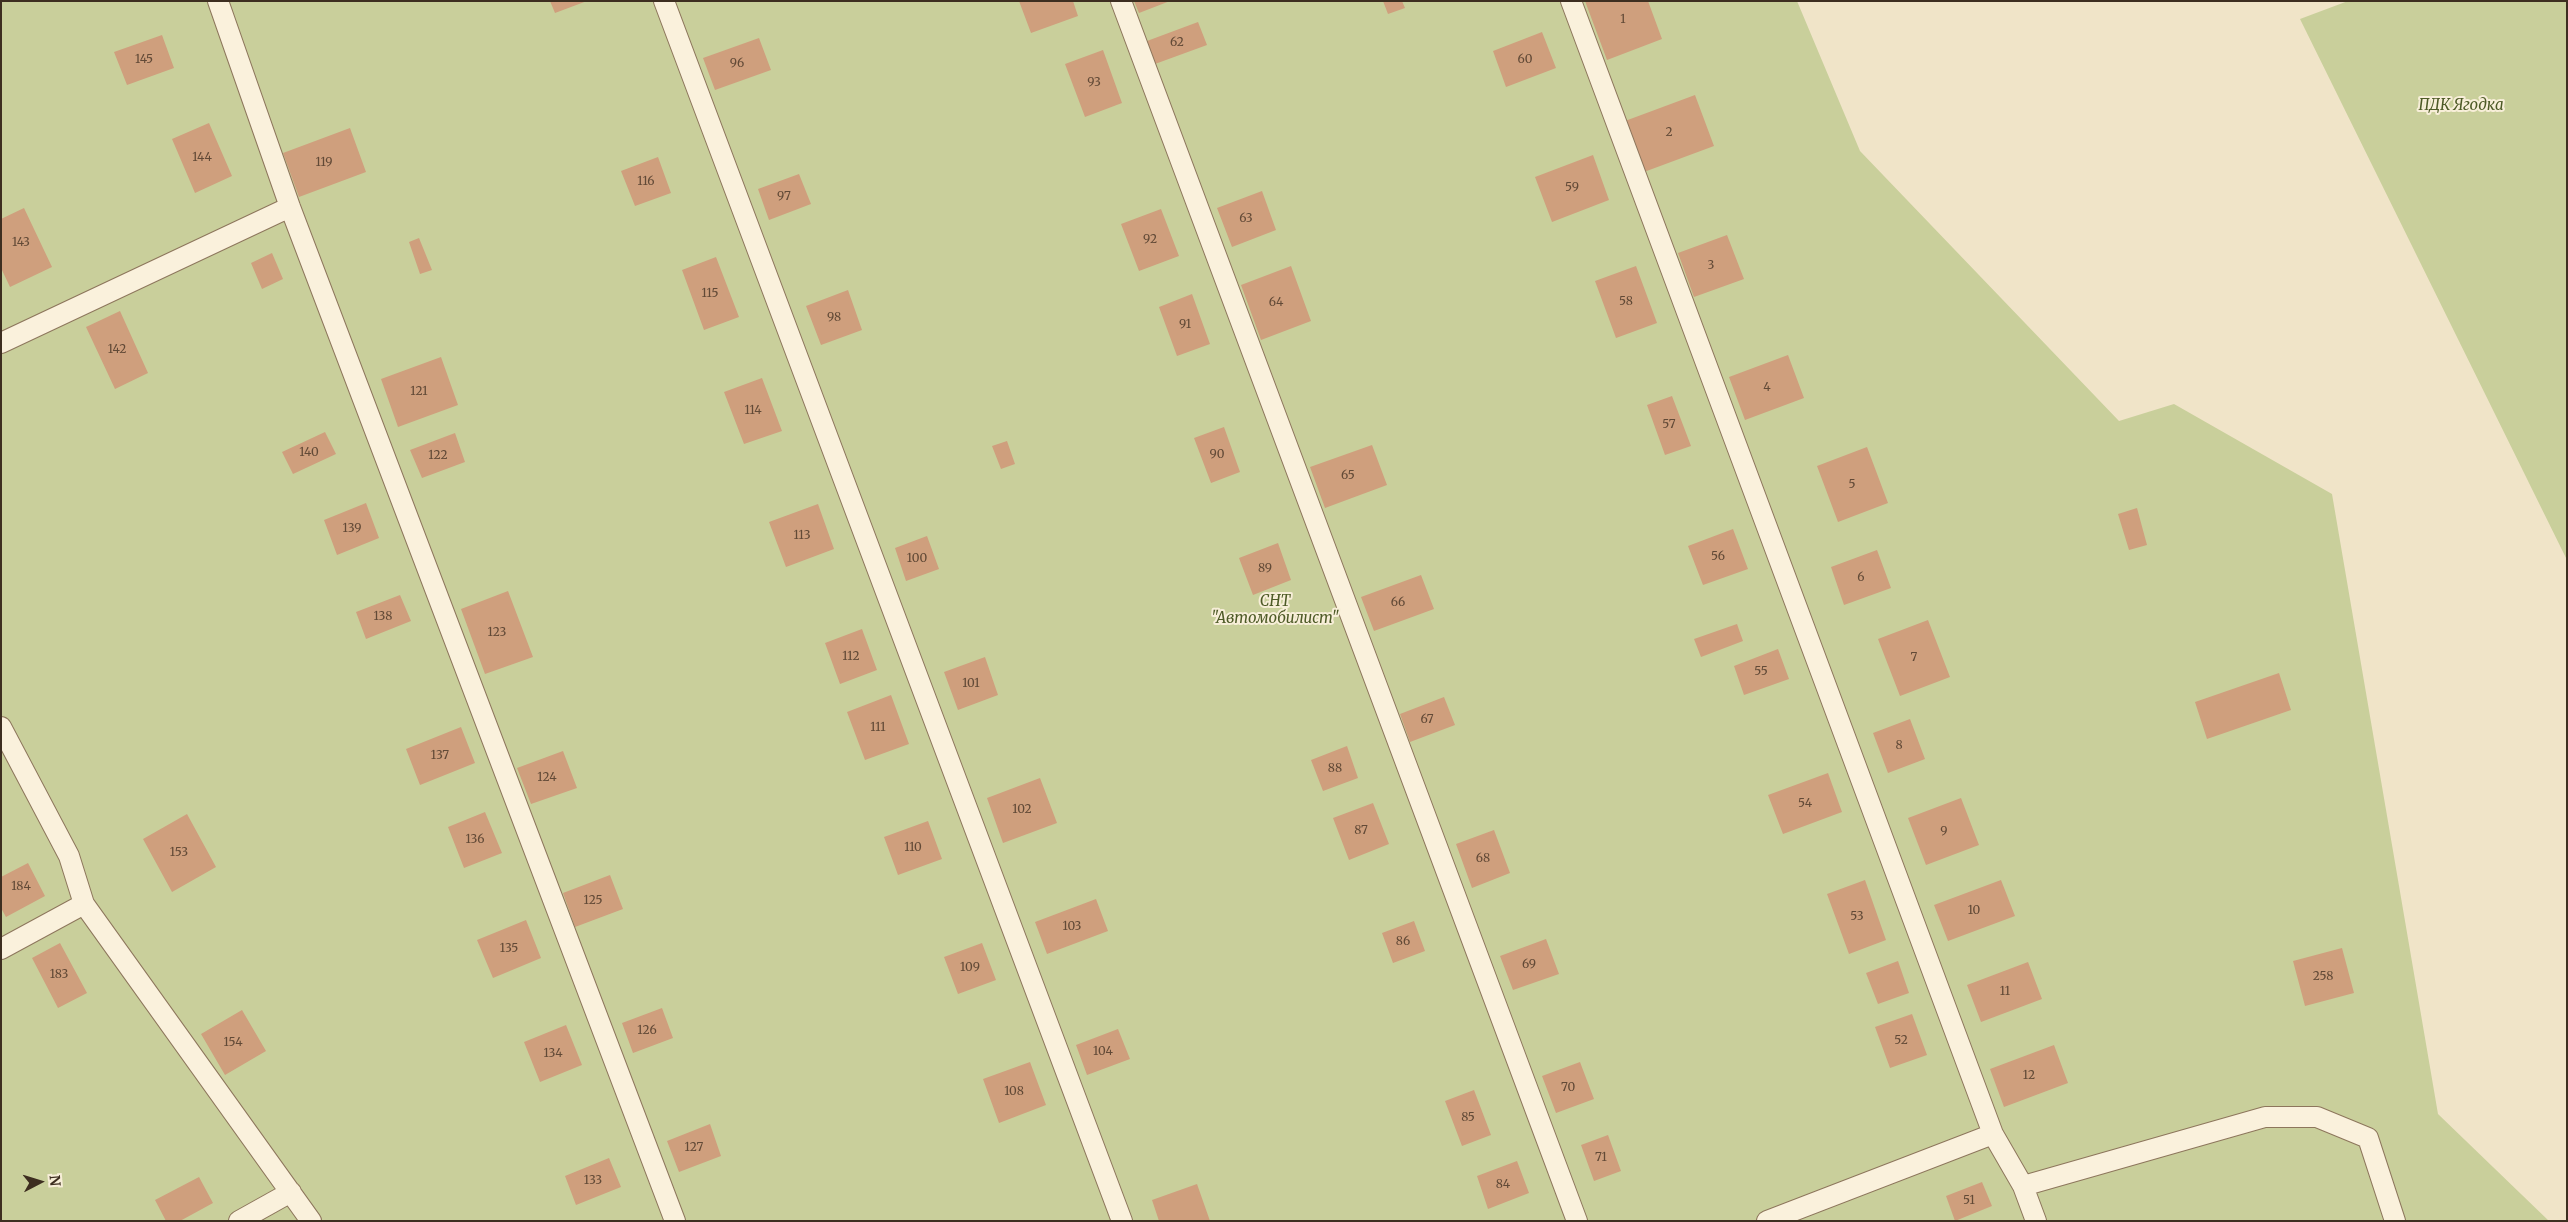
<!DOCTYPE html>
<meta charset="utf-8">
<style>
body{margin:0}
#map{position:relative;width:2568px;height:1222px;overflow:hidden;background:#f0e4c8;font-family:Merriweather,serif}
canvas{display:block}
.frame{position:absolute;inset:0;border:2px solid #3d2e20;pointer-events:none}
.north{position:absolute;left:15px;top:1157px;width:50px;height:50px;-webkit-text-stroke:4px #f7eed8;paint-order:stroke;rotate:85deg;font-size:14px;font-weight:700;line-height:20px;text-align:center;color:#3d2e20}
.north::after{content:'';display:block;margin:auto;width:18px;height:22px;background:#3d2e20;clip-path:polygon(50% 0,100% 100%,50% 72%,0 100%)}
</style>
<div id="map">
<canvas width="2568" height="1222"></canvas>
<div class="frame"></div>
<div class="north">N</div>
</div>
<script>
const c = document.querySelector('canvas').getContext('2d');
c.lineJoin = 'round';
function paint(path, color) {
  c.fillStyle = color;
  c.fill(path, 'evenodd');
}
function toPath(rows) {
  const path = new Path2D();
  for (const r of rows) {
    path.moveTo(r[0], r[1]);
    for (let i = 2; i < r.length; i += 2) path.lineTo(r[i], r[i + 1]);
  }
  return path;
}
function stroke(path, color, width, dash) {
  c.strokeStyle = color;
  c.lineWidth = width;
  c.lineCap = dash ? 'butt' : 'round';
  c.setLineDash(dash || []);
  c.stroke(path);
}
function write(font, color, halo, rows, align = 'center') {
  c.font = font + ' Merriweather,serif';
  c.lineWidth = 4;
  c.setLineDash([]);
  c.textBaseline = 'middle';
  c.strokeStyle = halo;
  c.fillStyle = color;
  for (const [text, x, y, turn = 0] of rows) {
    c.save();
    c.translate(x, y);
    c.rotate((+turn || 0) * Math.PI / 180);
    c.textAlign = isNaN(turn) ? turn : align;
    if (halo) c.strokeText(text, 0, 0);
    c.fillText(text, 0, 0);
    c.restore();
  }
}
paint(toPath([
 [1,1,1797,1,1860,151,2119,421,2174,404,2332,494,2438,1114,2549,1221,1,1221],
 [2348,1,2567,1,2567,560,2300,19]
]), '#c9cf9b');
paint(toPath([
 [550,1,587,1,555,13],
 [1019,1,1073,1,1078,16,1031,33],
 [1134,1,1170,1,1139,13],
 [1383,1,1402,1,1405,8,1388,14],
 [1585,1,1648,1,1662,39,1607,60],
 [1198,22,1207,45,1155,64,1147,41],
 [1542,32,1556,68,1506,87,1493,51],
 [162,35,174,68,127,85,114,52],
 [759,38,771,70,715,90,703,58],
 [1103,50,1122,103,1085,117,1065,64],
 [1695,95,1714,146,1644,172,1625,121],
 [209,123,232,176,195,193,172,139],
 [350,128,366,172,299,197,283,153],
 [1593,155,1609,200,1552,222,1535,177],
 [658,157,671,193,635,206,621,171],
 [799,174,811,204,769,220,758,189],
 [1262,191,1276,230,1232,247,1217,208],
 [24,208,52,267,10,287,1,268,1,219],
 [1161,209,1179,256,1139,271,1121,224],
 [1727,235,1744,279,1694,297,1678,253],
 [419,238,432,270,420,274,409,242],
 [272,253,283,279,262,289,251,263],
 [716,257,739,317,704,330,682,270],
 [1291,266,1311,321,1261,340,1241,285],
 [1636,266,1657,323,1616,338,1595,281],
 [848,290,862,330,821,345,806,306],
 [1192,294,1210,344,1177,356,1159,307],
 [120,311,148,373,115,389,86,327],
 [1788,355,1804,398,1745,420,1729,377],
 [441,357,458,405,398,427,381,379],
 [762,378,782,431,744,444,724,392],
 [1672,396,1691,446,1665,455,1647,405],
 [1224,427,1240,472,1211,483,1194,438],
 [325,432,336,454,293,474,282,452],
 [455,433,465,462,422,478,410,450],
 [1007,441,1015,464,1001,469,992,446],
 [1372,445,1387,485,1325,508,1310,467],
 [1867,447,1888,503,1838,522,1817,466],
 [366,503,379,538,337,555,324,520],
 [818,504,834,549,786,567,769,522],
 [2137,508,2147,545,2129,550,2118,514],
 [1733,529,1748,569,1703,585,1688,546],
 [927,536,939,569,906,581,895,548],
 [1278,543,1291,580,1253,595,1239,558],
 [1877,550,1891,588,1844,605,1831,567],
 [1421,575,1434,609,1374,631,1361,597],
 [508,591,533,657,485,674,461,609],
 [400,595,411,621,366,639,356,612],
 [1928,620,1950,677,1900,696,1878,639],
 [1737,624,1743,641,1701,657,1694,639],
 [862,629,877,670,840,684,825,643],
 [1778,649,1789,679,1744,695,1734,666],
 [985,657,998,695,958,710,944,672],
 [2279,673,2291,710,2207,739,2195,702],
 [891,695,909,744,865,760,847,712],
 [1444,697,1455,725,1410,742,1400,714],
 [1910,719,1925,759,1888,773,1873,733],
 [461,727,475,763,420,785,406,749],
 [1347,746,1358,778,1323,791,1311,760],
 [563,751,577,788,531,804,517,768],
 [1828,773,1842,812,1783,834,1768,795],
 [1040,778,1057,823,1003,843,987,798],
 [1961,798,1979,845,1926,865,1908,818],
 [1373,803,1389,844,1349,860,1333,818],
 [485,812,502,853,464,868,448,827],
 [187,814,216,867,172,892,143,839],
 [928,821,942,859,898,875,884,837],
 [1494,830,1510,873,1472,888,1456,844],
 [28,863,45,896,6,917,1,908,1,877],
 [610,875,623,909,575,927,563,893],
 [1865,880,1886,940,1849,954,1827,894],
 [2001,880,2015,916,1948,941,1934,905],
 [1096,899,1108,931,1047,954,1035,922],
 [526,920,541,958,493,978,477,940],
 [1414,921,1425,951,1393,963,1382,933],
 [1546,939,1559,974,1513,990,1500,956],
 [60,943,87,993,58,1008,32,958],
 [982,943,996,980,958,994,944,957],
 [2342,948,2354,993,2305,1006,2293,961],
 [1898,961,1909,993,1878,1004,1866,973],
 [2028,962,2042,999,1981,1022,1967,985],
 [662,1008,673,1038,633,1053,622,1023],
 [242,1010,266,1051,225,1075,201,1034],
 [1912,1014,1927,1055,1890,1068,1875,1027],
 [566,1025,582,1065,540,1082,524,1042],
 [1118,1029,1130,1059,1087,1075,1076,1045],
 [2054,1045,2068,1083,2004,1107,1990,1069],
 [1030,1062,1046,1105,999,1123,983,1079],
 [1580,1062,1594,1099,1556,1113,1542,1076],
 [1474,1090,1491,1135,1462,1146,1445,1101],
 [710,1124,721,1156,679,1172,667,1141],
 [1608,1135,1621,1171,1594,1181,1581,1145],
 [609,1158,621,1187,576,1205,565,1176],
 [1517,1161,1529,1193,1488,1209,1477,1176],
 [199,1177,213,1203,180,1221,166,1221,155,1200],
 [1982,1182,1992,1206,1955,1221,1946,1196],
 [1197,1184,1210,1221,1159,1221,1152,1200]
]), '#cf9f7d');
const lane = toPath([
 [218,1,290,207,675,1221],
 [664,1,1122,1221],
 [1121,1,1577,1221],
 [1571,1,1993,1134,2023,1186,2036,1221],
 [1,343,290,207],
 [1,727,69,856,84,904,311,1221],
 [1,949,84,904],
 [2023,1186,2265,1117,2317,1117,2368,1138,2395,1221],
 [239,1221,291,1192],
 [1767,1221,1993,1134]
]);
stroke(lane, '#8d765c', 22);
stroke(lane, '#faf1dc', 20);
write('12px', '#624a37', null, [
 ["1",1623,20],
 ["62",1177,43],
 ["145",144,60],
 ["60",1525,60],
 ["96",737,64],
 ["93",1094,83],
 ["2",1669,133],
 ["144",202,158],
 ["119",324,163],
 ["116",646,182],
 ["59",1572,188],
 ["97",784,197],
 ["63",1246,219],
 ["92",1150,240],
 ["143",21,243],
 ["3",1711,266],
 ["115",710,294],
 ["58",1626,302],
 ["64",1276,303],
 ["98",834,318],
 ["91",1185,325],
 ["142",117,350],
 ["4",1767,388],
 ["121",419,392],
 ["114",753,411],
 ["57",1669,425],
 ["140",309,453],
 ["90",1217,455],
 ["122",438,456],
 ["65",1348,476],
 ["5",1852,485],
 ["139",352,529],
 ["113",802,536],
 ["56",1718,557],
 ["100",917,559],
 ["89",1265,569],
 ["6",1861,578],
 ["66",1398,603],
 ["138",383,617],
 ["123",497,633],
 ["112",851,657],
 ["7",1914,658],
 ["55",1761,672],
 ["101",971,684],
 ["67",1427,720],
 ["111",878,728],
 ["8",1899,746],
 ["137",440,756],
 ["88",1335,769],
 ["124",547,778],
 ["54",1805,804],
 ["102",1022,810],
 ["87",1361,831],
 ["9",1944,832],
 ["136",475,840],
 ["110",913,848],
 ["153",179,853],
 ["68",1483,859],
 ["184",21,887],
 ["125",593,901],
 ["10",1974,911],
 ["53",1857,917],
 ["103",1072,927],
 ["86",1403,942],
 ["135",509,949],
 ["69",1529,965],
 ["109",970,968],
 ["183",59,975],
 ["258",2323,977],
 ["11",2005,992],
 ["126",647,1031],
 ["52",1901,1041],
 ["154",233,1043],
 ["104",1103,1052],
 ["134",553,1054],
 ["12",2029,1076],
 ["70",1568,1088],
 ["108",1014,1092],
 ["85",1468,1118],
 ["127",694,1148],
 ["71",1601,1158],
 ["133",593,1181],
 ["84",1503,1185],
 ["51",1969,1201]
]);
write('italic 15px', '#4d5a26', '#f7eed8', [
 ["ПДК Ягодка",2461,106],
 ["СНТ",1275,602],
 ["\"Автомобилист\"",1275,619]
]);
</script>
